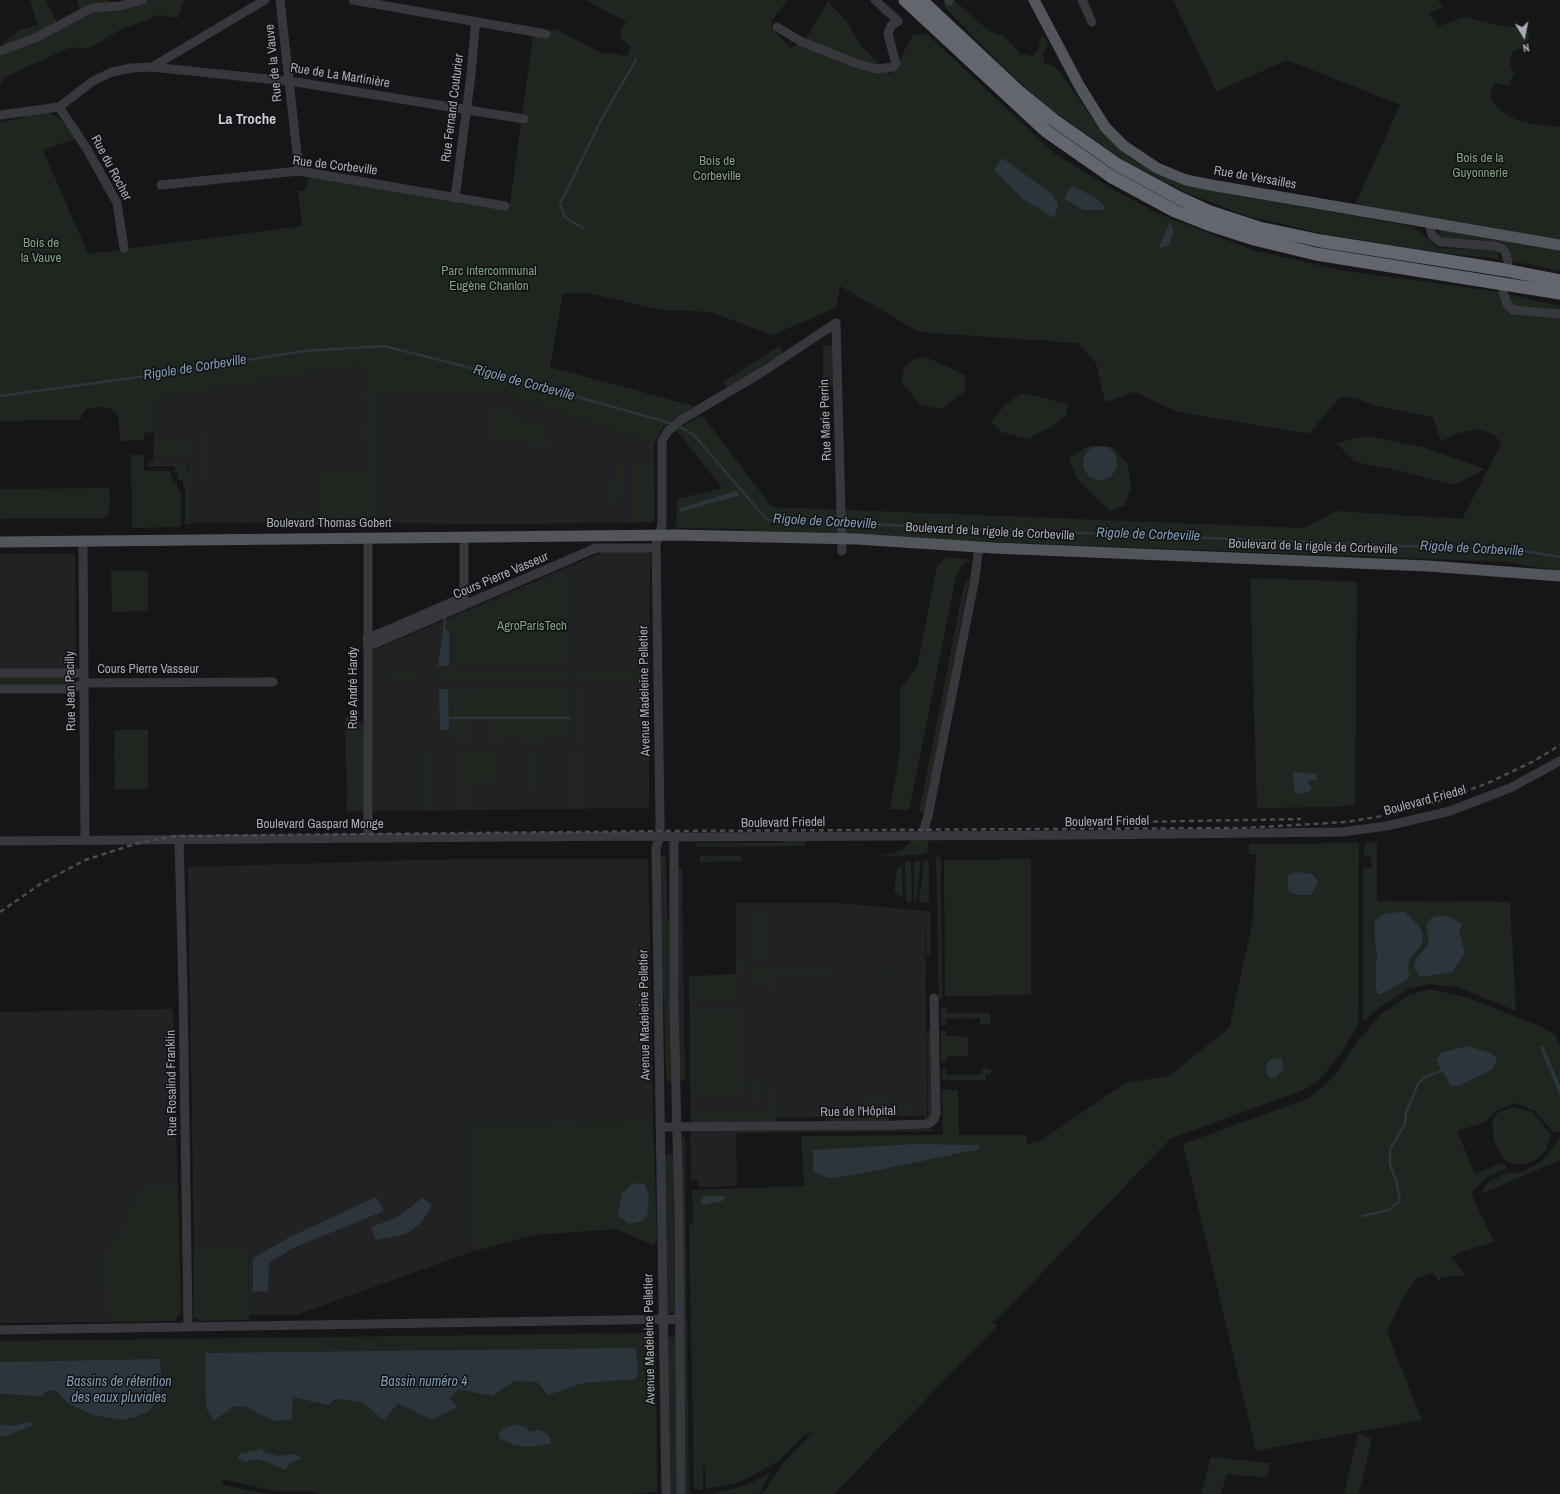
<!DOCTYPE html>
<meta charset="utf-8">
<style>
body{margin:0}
#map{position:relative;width:1560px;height:1494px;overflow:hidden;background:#161618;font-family:"Archivo Narrow",sans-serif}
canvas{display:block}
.north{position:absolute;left:1504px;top:16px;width:40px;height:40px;-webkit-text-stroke:3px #111113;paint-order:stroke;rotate:170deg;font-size:11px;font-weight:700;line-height:16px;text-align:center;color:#a8adb8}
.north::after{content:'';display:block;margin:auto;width:14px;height:18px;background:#a8adb8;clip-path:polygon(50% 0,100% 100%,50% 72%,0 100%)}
</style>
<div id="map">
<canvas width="1560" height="1494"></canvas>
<div class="north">N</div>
</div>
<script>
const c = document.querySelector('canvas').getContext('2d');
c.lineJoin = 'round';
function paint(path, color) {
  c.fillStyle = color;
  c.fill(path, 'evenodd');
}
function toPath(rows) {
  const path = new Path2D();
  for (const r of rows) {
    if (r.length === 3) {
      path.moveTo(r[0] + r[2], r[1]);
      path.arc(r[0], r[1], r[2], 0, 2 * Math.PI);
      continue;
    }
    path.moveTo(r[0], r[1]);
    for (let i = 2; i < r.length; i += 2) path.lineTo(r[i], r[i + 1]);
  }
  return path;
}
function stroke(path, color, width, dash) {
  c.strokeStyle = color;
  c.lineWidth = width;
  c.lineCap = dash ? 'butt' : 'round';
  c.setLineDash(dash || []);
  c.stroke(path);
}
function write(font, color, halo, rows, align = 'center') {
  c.font = font + ' "Archivo Narrow",sans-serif';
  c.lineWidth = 3;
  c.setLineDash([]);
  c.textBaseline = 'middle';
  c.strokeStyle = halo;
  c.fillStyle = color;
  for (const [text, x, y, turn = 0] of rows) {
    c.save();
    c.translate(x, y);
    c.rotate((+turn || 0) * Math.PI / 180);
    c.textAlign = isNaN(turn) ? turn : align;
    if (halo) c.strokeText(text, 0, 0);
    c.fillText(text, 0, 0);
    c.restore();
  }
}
paint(toPath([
 [361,366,366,521,189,523,189,465,153,463,155,400],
 [376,375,437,375,654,444,655,520,652,522,509,524,379,523],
 [650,551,649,808,373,811,372,651,603,552],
 [0,554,75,554,76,670,0,670],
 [458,859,648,859,653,1120,466,1122,471,1252,296,1315,249,1315,248,1245,194,1246,188,867],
 [736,903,838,903,925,911,927,1116,736,1118,737,1186,698,1187,698,1180,691,1180,689,976,736,974],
 [173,1009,181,1313,174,1321,0,1323,0,1012]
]), '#222225');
paint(toPath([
 [30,0,46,0,57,23,80,10,77,0,109,0,110,7,142,0,188,0,183,2,178,18,159,15,118,31,88,49,71,47,3,78,0,87,0,55,4,41,20,30,38,25],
 [586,0,788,0,772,20,771,27,790,48,805,41,828,1,847,22,862,47,891,75,913,35,927,34,1055,154,1114,190,1159,214,1253,250,1340,270,1493,291,1560,306,1560,571,1506,562,762,533,736,529,679,528,676,526,677,499,722,488,676,430,702,415,772,507,1305,528,1335,511,1462,519,1501,444,1494,434,1477,429,1455,434,1441,442,1433,417,1372,405,1356,398,1340,397,1309,434,1178,412,1134,392,1105,402,1096,363,1078,343,919,332,840,286,836,308,772,335,711,312,662,310,587,293,563,293,550,367,694,406,663,427,654,444,501,395,377,395,380,525,270,525,270,518,284,518,284,514,316,514,316,472,364,472,361,366,155,400,154,432,144,433,144,440,120,441,118,415,110,408,96,407,85,410,80,420,0,421,0,123,24,117,25,114,47,111,61,120,75,139,43,150,88,254,302,226,298,191,303,191,307,186,308,177,506,209,510,203,533,36,556,29,601,53,617,54,627,57,631,47,622,40,620,31,626,22],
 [954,0,989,31,1004,36,1021,55,1028,54,1032,57,1040,46,1038,39,1044,36,1048,45,1043,55,1045,64,1054,66,1062,75,1100,130,1132,159,1187,186,1410,226,1416,229,1438,248,1496,250,1499,259,1436,252,1324,234,1247,216,1189,194,1126,162,1045,105,1002,66,943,5],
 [1173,0,1437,0,1444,6,1429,14,1436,21,1437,27,1464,17,1498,25,1521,28,1531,34,1523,48,1514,50,1509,62,1514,73,1509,86,1494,83,1490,98,1499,110,1517,120,1533,124,1560,127,1560,240,1388,212,1355,205,1400,105,1287,60,1216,92,1210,77],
 [1441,230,1537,245,1560,251,1560,271,1512,261,1509,250,1445,240,1440,237,1439,232],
 [779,346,785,356,730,391,723,382],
 [823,346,836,346,836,386,823,387],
 [926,357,965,375,965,391,941,409,920,405,901,381,905,366,916,359],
 [1022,393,1068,404,1066,416,1052,427,1027,439,1002,432,991,422,1005,405],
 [488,405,519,414,518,418,540,426,542,422,546,423,545,439,554,439,555,444,545,444,545,446,535,444,535,450,529,451,524,443,488,443],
 [199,430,205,430,206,477,203,477,203,480,199,480],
 [1366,436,1423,447,1485,469,1454,485,1405,472,1355,462,1336,443],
 [163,438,181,438,182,440,189,440,189,456,161,457,156,450,156,441,163,440],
 [1088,446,1112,447,1128,464,1131,488,1124,506,1110,511,1078,480,1069,458],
 [131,455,144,455,144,471,170,471,173,483,177,483,177,489,181,492,181,527,132,528],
 [621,460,622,497,618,505,609,505,609,484,614,484,614,461],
 [631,460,637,460,638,522,630,522,629,464],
 [640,460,653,461,654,520,652,522,641,522],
 [149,461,177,461,178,464,185,464,185,466,187,466,187,471,189,471,190,524,185,524,185,488,183,487,183,480,178,480,178,473,175,473,175,466,149,466],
 [110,488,109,513,104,518,0,519,0,489],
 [945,557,972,560,963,564,956,576,909,810,890,809,900,752,900,689,917,668,937,566],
 [580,564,580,645,575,644,574,566],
 [570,570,570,661,561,665,449,666,448,620],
 [111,571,148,571,148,611,112,612],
 [970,575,925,813,919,812,964,585],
 [1250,578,1357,582,1355,804,1338,807,1257,808],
 [570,671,570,681,438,682,438,672],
 [578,671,647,671,647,680,578,681],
 [419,672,419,682,390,683,390,673],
 [0,676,75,676,75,685,0,685],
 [581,687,581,744,576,744,576,688],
 [569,688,570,744,566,745,565,737,542,737,542,744,524,744,524,737,502,737,500,745,489,744,488,719,470,720,470,745,458,745,457,735,449,731,448,689],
 [345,716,363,723,368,810,347,812],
 [114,730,148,730,148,789,115,789],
 [420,750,434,750,434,808,421,808],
 [499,750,499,783,472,783,472,809,458,809,458,751],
 [540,751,541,786,533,787,534,796,526,796,525,752],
 [568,751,581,751,581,809,568,809],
 [913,839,928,839,929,852,920,855,882,856,882,855,892,854,904,849],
 [805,840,806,846,696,847,696,843,777,843,784,841],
 [1377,842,1377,901,1510,902,1516,1011,1457,987,1429,984,1410,988,1377,1009,1363,1021,1363,868,1372,868,1371,857,1363,856,1365,843],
 [1375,920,1422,944,1410,959,1408,968,1410,976,1407,980,1381,994,1376,962,1377,955,1375,942],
 [1427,929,1461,929,1459,932,1465,953,1453,972,1425,975,1422,950,1429,943],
 [1359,843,1358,1025,1342,1052,1322,1077,1306,1089,1170,1139,996,1321,991,1321,997,1326,834,1494,762,1494,784,1462,813,1432,803,1436,780,1460,754,1475,734,1484,706,1489,705,1466,703,1466,703,1490,694,1489,689,1225,693,1225,692,1190,804,1186,801,1136,943,1135,942,1090,958,1090,959,1135,1027,1135,1027,1144,1040,1141,1125,1083,1169,1076,1229,1028,1253,920,1256,855,1249,854,1249,844],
 [663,855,666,857,667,913,671,931,672,1081,667,1081,666,1073,664,1002,662,975,660,859],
 [700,856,741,856,741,861,700,862],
 [936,857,941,857,942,998,939,999],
 [1031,859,1031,995,945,996,944,860],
 [905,861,911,861,912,902,906,902],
 [914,861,921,861,916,902,914,902],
 [924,861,929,861,929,902,919,902],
 [902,865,903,897,894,893,897,868],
 [678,868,682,868,685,1081,679,1080],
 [925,911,930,911,930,957,927,957],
 [754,912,766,912,766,962,745,962,745,975,737,974,738,957,755,957],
 [772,951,774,951,775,958,834,958,834,961,773,962],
 [924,957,924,960,865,961,866,958],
 [925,964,925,972,865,973,865,966],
 [776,966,834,966,834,974,776,975],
 [752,967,773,967,774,999,766,1000,766,983,752,983],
 [735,975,737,999,735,999,735,1002,689,1001,689,977],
 [1430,989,1468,998,1537,1025,1554,1034,1560,1044,1560,1131,1554,1133,1535,1111,1515,1103,1496,1111,1485,1122,1457,1131,1475,1174,1500,1164,1506,1165,1506,1169,1486,1178,1471,1193,1494,1242,1464,1251,1451,1257,1465,1275,1441,1277,1439,1282,1433,1273,1417,1278,1402,1300,1387,1332,1422,1420,1256,1451,1183,1144,1309,1098,1334,1077,1357,1042,1381,1014,1409,995],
 [690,1006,711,1006,712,1010,735,1009,736,1007,743,1013,744,1088,740,1096,735,1098,691,1098],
 [941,1008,947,1008,947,1013,990,1013,991,1024,980,1024,980,1018,946,1019,946,1025,941,1025],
 [927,1030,931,1030,932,1113,930,1118,925,1120,924,1116,928,1116],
 [941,1031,946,1031,946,1036,968,1037,968,1056,947,1056,947,1062,941,1062],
 [981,1068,991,1069,991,1074,986,1074,986,1080,942,1080,942,1069,946,1069,946,1075,981,1075],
 [762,1071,762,1101,744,1103,751,1097,750,1082],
 [912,1083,915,1083,914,1115,901,1115,901,1104,912,1104],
 [770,1090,776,1090,777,1119,774,1122,691,1124,690,1111,761,1110,769,1105],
 [865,1098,891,1098,891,1115,863,1117,863,1099],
 [1512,1107,1533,1112,1551,1135,1546,1150,1538,1158,1528,1163,1520,1164,1510,1163,1502,1157,1494,1140,1492,1122,1497,1113],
 [891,1117,887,1121,828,1122,825,1118],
 [653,1120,657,1239,653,1245,615,1229,534,1235,471,1252,466,1122],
 [932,1129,933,1131,737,1133,737,1131],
 [685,1135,689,1494,685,1494,680,1142],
 [1560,1137,1560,1160,1483,1193,1482,1190,1489,1182,1506,1173,1519,1173,1536,1165,1547,1156],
 [673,1154,675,1313,666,1313,664,1155],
 [178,1184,181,1313,174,1321,117,1322,105,1306,101,1282,102,1260,124,1225,137,1188],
 [248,1245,249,1320,202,1321,193,1317,194,1246],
 [651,1333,651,1352,656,1352,657,1492,632,1494,319,1494,312,1491,274,1491,223,1479,222,1485,267,1494,0,1494,0,1341],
 [667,1337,676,1337,678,1494,668,1494],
 [1358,1433,1372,1438,1359,1494,1344,1494],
 [1211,1457,1270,1463,1267,1478,1227,1474,1221,1494,1201,1494],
 [770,1473,759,1494,714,1494,749,1484]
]), '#1e261f');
paint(toPath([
 [1002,158,1051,193,1058,204,1055,218,1024,200,994,170],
 [1072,185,1097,199,1104,206,1104,210,1083,210,1064,198],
 [1170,222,1174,232,1169,245,1158,249],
 [1100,463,17],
 [737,491,740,495,680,512,679,508],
 [446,630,449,630,449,666,438,666,443,631],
 [439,689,448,689,449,730,440,730],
 [1295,772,1316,774,1318,780,1309,780,1308,783,1312,787,1309,792,1296,794,1295,793,1294,786,1293,774],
 [1296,872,1312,874,1318,881,1317,885,1311,895,1297,895,1288,891,1288,876],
 [1405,912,1418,925,1423,934,1422,944,1410,959,1408,968,1410,976,1407,980,1381,994,1379,994,1376,989,1376,962,1377,955,1375,942,1375,920,1386,913],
 [1438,916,1447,916,1462,924,1459,932,1465,953,1453,972,1419,977,1414,965,1415,960,1429,943,1426,925,1431,918],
 [1467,1046,1491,1053,1496,1057,1496,1063,1493,1069,1458,1086,1451,1086,1436,1060,1441,1053],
 [1543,1046,1560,1085,1560,1096,1540,1047],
 [1281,1058,1284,1069,1275,1078,1271,1078,1267,1075,1266,1063,1272,1059],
 [914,1144,979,1145,980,1149,854,1175,829,1178,813,1172,813,1150],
 [640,1183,646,1186,649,1200,647,1216,642,1221,629,1224,618,1215,622,1193,632,1184],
 [704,1196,726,1196,723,1201,703,1205,700,1203],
 [376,1197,384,1211,293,1248,269,1263,268,1291,253,1292,253,1258,292,1236],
 [422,1198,432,1205,421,1223,406,1234,376,1240,371,1227,396,1218],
 [636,1348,638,1372,636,1379,583,1383,548,1395,537,1382,514,1381,492,1396,458,1389,450,1399,457,1407,432,1420,398,1403,384,1420,361,1402,336,1399,328,1405,293,1397,292,1419,274,1421,246,1407,235,1406,214,1420,206,1408,205,1353],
 [160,1359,162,1386,157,1400,149,1411,136,1417,122,1420,93,1415,69,1404,55,1390,46,1391,42,1396,0,1394,0,1362],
 [32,1422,34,1424,31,1426,6,1436,0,1437,0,1424,11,1426],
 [516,1424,525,1427,530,1432,539,1430,548,1435,551,1440,550,1444,528,1447,515,1445,500,1439,498,1434,503,1429],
 [260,1449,266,1453,279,1456,295,1454,302,1458,291,1463,285,1470,259,1459,245,1462,238,1458,239,1454]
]), '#2c353c');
stroke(toPath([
 [569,220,565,217,560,204,601,120,636,60],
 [571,221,583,228],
 [0,396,146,376,304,351,384,346,499,375,674,424],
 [678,426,694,435,767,520,1402,546,1512,549,1560,557],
 [444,633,445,616],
 [446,718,570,718],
 [1362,1216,1389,1210,1400,1201,1397,1184,1390,1164,1390,1149,1405,1125,1406,1113,1418,1084,1425,1077,1444,1070]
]), '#2c353c', 2.5);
stroke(toPath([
 [280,0,299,171],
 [353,0,546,34],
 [949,0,949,1],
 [1082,0,1092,22],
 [777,27,802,42,858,64,877,69,893,67,896,64,888,34,891,26,898,21,875,0],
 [0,51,37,37,92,8,120,6,142,0],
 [152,67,265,0],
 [59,107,93,81,112,72,131,68,152,67,296,82,524,119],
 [59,107,87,149,117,203,124,248],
 [0,115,59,107],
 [161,185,299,171,505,206],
 [455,198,471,75,475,28,477,22],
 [1429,222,1432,235,1440,242,1494,246,1503,249,1506,254,1508,262],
 [1503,292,1507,304,1513,310,1560,314],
 [836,323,842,551],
 [83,540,85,840],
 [367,639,464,597,464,538],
 [367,647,596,548,649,548],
 [0,673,84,673],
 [0,689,72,689,84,683,273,682],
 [922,836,928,816,975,578,979,546],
 [674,837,674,1004,679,1221,681,1494],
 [368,838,368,539],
 [179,839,183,990,188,1327],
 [0,841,641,836,689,837,1087,835,1341,832,1387,826,1450,811,1510,788,1560,761],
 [660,1127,895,1125,925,1124,930,1123,934,1119,936,1114,934,998],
 [0,1330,680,1319],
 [666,1494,656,848,660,836,660,820,656,544,662,525,662,441,668,431,681,420,764,371,836,323]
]), '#37383d', 9);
stroke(toPath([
 [1034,0,1080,87,1105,127,1124,146,1157,168,1186,180,1211,185,1560,245],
 [0,542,676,535,856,539,994,548,1428,566,1560,576]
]), '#53555c', 11);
stroke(toPath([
 [905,0,1046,131,1112,177,1175,211,1208,224,1254,239,1316,254,1560,293],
 [921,0,1018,91,1055,121,1118,165,1179,198,1210,212,1259,228,1288,234,1321,241,1505,270,1560,281]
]), '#63666e', 13);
stroke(toPath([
 [1081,823,1301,819],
 [0,912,42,883,85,860,138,843,175,836,672,831,1243,828,1313,824,1346,822,1382,816,1436,802,1488,783,1534,761,1560,745]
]), '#4a4c52', 2.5, [5, 4]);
write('13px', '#a8adb8', '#111113', [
 ["Rue de la Vauve",274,63,-96],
 ["Rue de La Martinière",340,76,9],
 ["Rue Fernand Couturier",453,108,-83],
 ["Rue de Corbeville",335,166,7],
 ["Rue du Rocher",111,168,62],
 ["Rue de Versailles",1255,178,10],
 ["Rue Marie Perrin",826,420,-92],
 ["Boulevard Thomas Gobert",329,524],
 ["Boulevard de la rigole de Corbeville",990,532,3],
 ["Boulevard de la rigole de Corbeville",1313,547,2],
 ["Cours Pierre Vasseur",501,576,-23],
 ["Cours Pierre Vasseur",148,670],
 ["Rue André Hardy",354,688,-90],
 ["Rue Jean Pacilly",71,691,-91],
 ["Avenue Madeleine Pelletier",645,691,-91],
 ["Boulevard Friedel",1425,801,-15],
 ["Boulevard Friedel",1107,822,-1],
 ["Boulevard Friedel",783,823,-1],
 ["Boulevard Gaspard Monge",320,825],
 ["Avenue Madeleine Pelletier",645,1015,-91],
 ["Rue Rosalind Franklin",172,1083,-91],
 ["Rue de l'Hôpital",858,1112,-1],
 ["Avenue Madeleine Pelletier",650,1339,-91]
]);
write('13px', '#7fa381', '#111113', [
 ["Bois de la",1480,159],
 ["Guyonnerie",1480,174],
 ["Bois de",717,162],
 ["Corbeville",717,177],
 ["Bois de",41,244],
 ["la Vauve",41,259],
 ["Parc intercommunal",489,272],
 ["Eugène Chanlon",489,287],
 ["AgroParisTech",532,627]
]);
write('italic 14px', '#7f9bb3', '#111113', [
 ["Rigole de Corbeville",195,368,-9],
 ["Rigole de Corbeville",524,383,15],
 ["Rigole de Corbeville",825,522,3],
 ["Rigole de Corbeville",1148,535,2],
 ["Rigole de Corbeville",1472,549,3],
 ["Bassins de rétention",119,1382],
 ["des eaux pluviales",119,1398],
 ["Bassin numéro 4",424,1382]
]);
write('bold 15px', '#c9ccd4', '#111113', [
 ["La Troche",247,120]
]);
</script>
